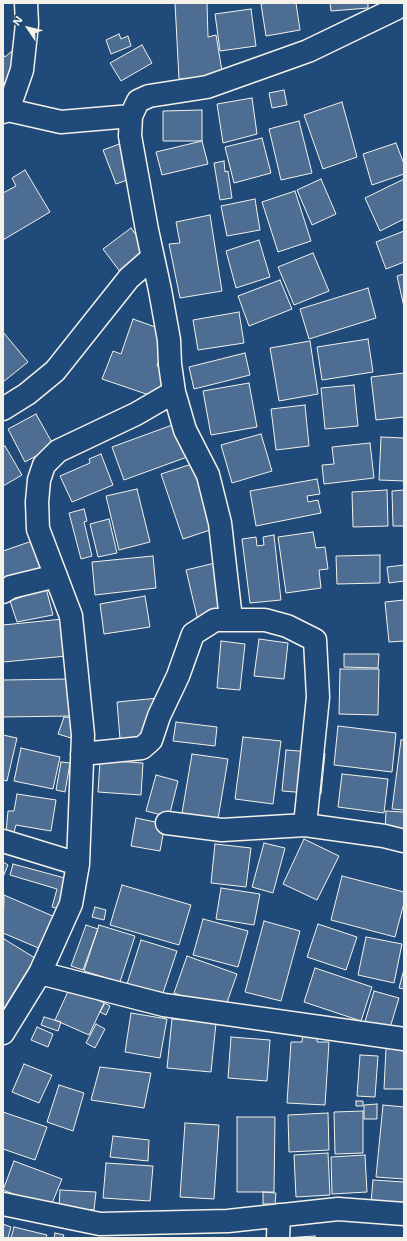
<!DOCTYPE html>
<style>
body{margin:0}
#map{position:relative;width:407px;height:1241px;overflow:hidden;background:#1f4a7a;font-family:"Shantell Sans",sans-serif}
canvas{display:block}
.frame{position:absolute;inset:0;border:4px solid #f4f1e8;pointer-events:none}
.north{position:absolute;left:8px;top:8px;width:40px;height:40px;-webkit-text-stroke:3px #1f4a7a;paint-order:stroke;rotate:305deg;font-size:11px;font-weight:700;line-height:16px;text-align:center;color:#f4f1e8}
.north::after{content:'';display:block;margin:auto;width:14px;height:18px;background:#f4f1e8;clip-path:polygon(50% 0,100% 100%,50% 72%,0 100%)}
</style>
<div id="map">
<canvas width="407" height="1241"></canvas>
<div class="frame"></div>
<div class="north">N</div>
</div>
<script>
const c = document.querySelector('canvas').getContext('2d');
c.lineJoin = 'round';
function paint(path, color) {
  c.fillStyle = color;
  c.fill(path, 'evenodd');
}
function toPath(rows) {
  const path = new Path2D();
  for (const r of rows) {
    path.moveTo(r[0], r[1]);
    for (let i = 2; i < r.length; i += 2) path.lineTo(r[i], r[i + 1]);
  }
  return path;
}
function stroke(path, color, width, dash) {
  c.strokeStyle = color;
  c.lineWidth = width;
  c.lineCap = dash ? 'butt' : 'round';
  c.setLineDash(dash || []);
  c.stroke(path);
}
const building = toPath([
 [175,3,207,3,208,37,216,35,223,77,179,79,175,3],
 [269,3,296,3,300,30,266,36,261,4,269,3],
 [330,3,368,3,368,8,331,11,330,3],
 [251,9,256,46,220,51,215,14,251,9],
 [119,34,121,39,128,36,131,46,111,54,106,40,119,34],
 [142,45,152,63,121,81,110,63,142,45],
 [11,52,23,67,3,84,3,54,5,57,11,52],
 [284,90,287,105,272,108,269,93,284,90],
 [252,98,257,134,223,143,217,104,252,98],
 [342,102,357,157,323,169,304,115,342,102],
 [202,110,202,141,163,141,163,111,202,110],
 [299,121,312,173,281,180,269,129,299,121],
 [262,138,271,173,234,183,225,147,262,138],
 [202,141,208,164,162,175,156,152,202,141],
 [125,142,138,176,116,184,103,150,125,142],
 [396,143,404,164,404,174,372,185,363,154,396,143],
 [224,161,225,172,228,171,232,198,220,200,214,163,224,161],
 [25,170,50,212,3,240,3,193,16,186,12,178,25,170],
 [321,179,336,214,312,225,297,190,321,179],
 [404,179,404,219,380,231,365,198,404,179],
 [295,191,311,241,278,252,262,202,295,191],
 [255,199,260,230,227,236,221,206,255,199],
 [210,215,222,291,180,298,169,244,180,243,176,222,210,215],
 [131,228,152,257,124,277,103,249,131,228],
 [404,231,404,262,386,269,376,242,404,231],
 [259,240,270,277,236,288,226,251,259,240],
 [313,253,329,291,294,305,278,267,313,253],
 [404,274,404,307,397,276,404,274],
 [280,280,292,309,249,326,238,296,280,280],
 [368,288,376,318,309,339,300,309,368,288],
 [239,312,244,343,198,350,193,320,239,312],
 [133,319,169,332,157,366,169,370,158,398,102,379,113,351,121,354,133,319],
 [3,332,28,362,3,382,3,332],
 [368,339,373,372,322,380,317,347,368,339],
 [310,341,318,394,279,401,270,348,310,341],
 [245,353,250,375,194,389,189,367,245,353],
 [404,373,404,417,376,420,371,377,404,373],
 [249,383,257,427,211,435,203,391,249,383],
 [354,385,358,426,325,429,321,388,354,385],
 [305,405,309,446,276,450,271,409,305,405],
 [36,414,54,446,25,462,8,429,36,414],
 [175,424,187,457,124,480,112,447,175,424],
 [261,434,272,471,232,483,221,445,261,434],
 [381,437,404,438,404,481,379,480,381,437],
 [370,443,374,478,324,484,322,465,334,464,332,447,370,443],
 [5,446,22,475,3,486,3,447,5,446],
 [101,454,113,485,72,502,60,476,90,463,89,459,101,454],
 [201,461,222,526,183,539,161,474,201,461],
 [317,479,320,494,307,496,308,502,318,500,321,513,256,526,250,491,317,479],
 [137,489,150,542,119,550,106,496,137,489],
 [387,490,388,526,353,527,352,492,387,490],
 [404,490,404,526,393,526,392,491,404,490],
 [84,509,87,521,84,522,92,556,81,559,69,513,84,509],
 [109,519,117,553,98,557,90,524,109,519],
 [313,532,316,548,325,547,328,569,319,570,321,588,286,593,278,537,313,532],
 [274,535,281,600,250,603,242,539,256,537,257,546,264,545,263,537,274,535],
 [35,540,45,573,3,587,3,551,35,540],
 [380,555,380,583,337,584,336,556,380,555],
 [153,556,156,588,95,595,92,562,153,556],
 [223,561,237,616,199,625,186,570,223,561],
 [404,565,404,581,389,583,387,567,404,565],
 [46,588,53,615,17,622,10,601,46,588],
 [145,596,150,627,104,634,100,604,145,596],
 [404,600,404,641,389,642,385,602,404,600],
 [63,619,67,656,3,662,3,625,63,619],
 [259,639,288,643,284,679,254,676,259,639],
 [221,641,245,644,240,690,217,688,221,641],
 [344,654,379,654,378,668,344,667,344,654],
 [340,669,379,669,378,715,339,714,340,669],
 [69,679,70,716,3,717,3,680,69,679],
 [159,698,162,736,120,739,117,702,159,698],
 [64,717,74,718,71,738,58,734,64,717],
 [176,722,217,727,215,746,173,741,176,722],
 [338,726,396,733,392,772,334,765,338,726],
 [3,735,17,738,7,781,3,780,3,735],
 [243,737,281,741,273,804,235,799,243,737],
 [401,740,404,740,404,810,392,809,401,740],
 [21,748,60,757,53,789,14,781,21,748],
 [286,750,325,753,321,794,282,791,286,750],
 [192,754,228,759,218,819,182,813,192,754],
 [100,760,143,763,141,795,98,792,100,760],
 [61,762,70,763,65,792,56,790,61,762],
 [342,774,388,779,384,813,338,807,342,774],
 [156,775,178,781,169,817,146,811,156,775],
 [17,794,56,800,51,831,16,825,14,832,6,832,8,811,14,811,17,794],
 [386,811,404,812,404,833,385,831,386,811],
 [136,818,165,824,160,851,131,846,136,818],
 [304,839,339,856,317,900,283,884,304,839],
 [264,843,285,848,273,893,252,887,264,843],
 [215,844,251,848,246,887,211,883,215,844],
 [3,862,8,865,3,877,3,862],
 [13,864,72,880,63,910,52,907,57,889,10,875,13,864],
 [342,876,404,892,404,903,395,937,331,920,342,876],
 [122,885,191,905,179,945,110,925,122,885],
 [221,888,260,894,254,925,216,919,221,888],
 [4,895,62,920,48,952,3,933,4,895],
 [95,907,106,910,104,920,92,917,95,907],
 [203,919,248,931,238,967,193,955,203,919],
 [264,921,300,931,281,1001,245,992,264,921],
 [318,924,357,937,346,970,307,957,318,924],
 [86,925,98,929,83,970,71,966,86,925],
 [99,925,135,936,120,982,84,971,99,925],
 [366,937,402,944,394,983,358,975,366,937],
 [4,939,35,958,3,1010,3,941,4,939],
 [141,940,177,951,162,996,127,984,141,940],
 [187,956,237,974,224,1011,174,993,187,956],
 [315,968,372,987,361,1021,304,1002,315,968],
 [404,969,404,989,399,988,404,969],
 [70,987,104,1003,89,1035,55,1020,70,987],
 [374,991,399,998,389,1031,364,1025,374,991],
 [105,1003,110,1006,106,1015,100,1012,105,1003],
 [131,1013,167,1019,160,1058,125,1052,131,1013],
 [44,1017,61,1022,58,1031,41,1025,44,1017],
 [172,1019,216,1023,211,1072,167,1068,172,1019],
 [96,1024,105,1029,95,1048,86,1043,96,1024],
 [37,1027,53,1034,48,1047,31,1040,37,1027],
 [303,1033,318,1033,317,1042,329,1042,325,1105,287,1103,291,1042,302,1042,303,1033],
 [231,1037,270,1040,267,1081,228,1078,231,1037],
 [386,1048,404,1048,404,1089,384,1089,386,1048],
 [360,1055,378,1056,375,1097,357,1096,360,1055],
 [24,1064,52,1075,39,1103,12,1092,24,1064],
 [100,1067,151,1073,144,1108,91,1100,100,1067],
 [59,1085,84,1093,73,1131,47,1122,59,1085],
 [356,1101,363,1101,363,1106,356,1106,356,1101],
 [377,1104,377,1119,364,1119,364,1105,377,1104],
 [383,1105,404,1107,404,1179,376,1177,383,1105],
 [363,1111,363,1153,335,1154,334,1112,363,1111],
 [3,1112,47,1127,35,1160,3,1149,3,1112],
 [328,1113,329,1150,289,1152,288,1115,328,1113],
 [237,1117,275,1117,274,1192,237,1192,237,1117],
 [185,1123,219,1125,214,1199,180,1197,185,1123],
 [113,1136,149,1140,148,1161,110,1157,113,1136],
 [328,1153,330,1195,296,1197,294,1155,328,1153],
 [365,1155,367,1192,332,1194,331,1157,365,1155],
 [14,1161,62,1179,50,1208,3,1190,14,1161],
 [106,1163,153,1166,150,1201,103,1198,106,1163],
 [373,1180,404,1182,404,1205,371,1203,373,1180],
 [60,1190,96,1192,94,1210,59,1207,60,1190],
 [263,1192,276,1193,275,1204,263,1204,263,1192],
 [3,1224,11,1227,8,1238,3,1238,3,1224],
 [14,1227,47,1235,46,1238,11,1238,14,1227],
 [55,1233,64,1235,63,1238,54,1238,55,1233],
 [315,1236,315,1238,284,1238,315,1236]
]);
paint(building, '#4d6e92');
stroke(building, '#f4f1e8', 1);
const minor = toPath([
 [8,110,22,70,27,24,26,3],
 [3,112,8,110,61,122,131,116],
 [3,409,27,394,55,371,129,278,153,257],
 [3,592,11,587,56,576],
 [231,619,220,523,208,475,185,430,174,392,170,364,169,340,160,290,147,230,130,136,131,116,138,101,149,96,207,87,308,51,395,9,404,3],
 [82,754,142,748,151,740,159,716,178,676,193,634,215,620,265,620,287,626,315,640,318,697,305,825],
 [167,823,222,830,305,825,384,836,404,841],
 [3,841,78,864],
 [40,973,164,1005,404,1039],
 [3,1033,40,973,71,904,78,864,83,735,71,616,38,529,37,502,39,480,44,465,58,451,136,414,174,392],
 [3,1204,100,1224,228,1221,338,1209,404,1214],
 [278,1238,279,1215]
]);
stroke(minor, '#f4f1e8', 25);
stroke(minor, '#1f4a7a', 22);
</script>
